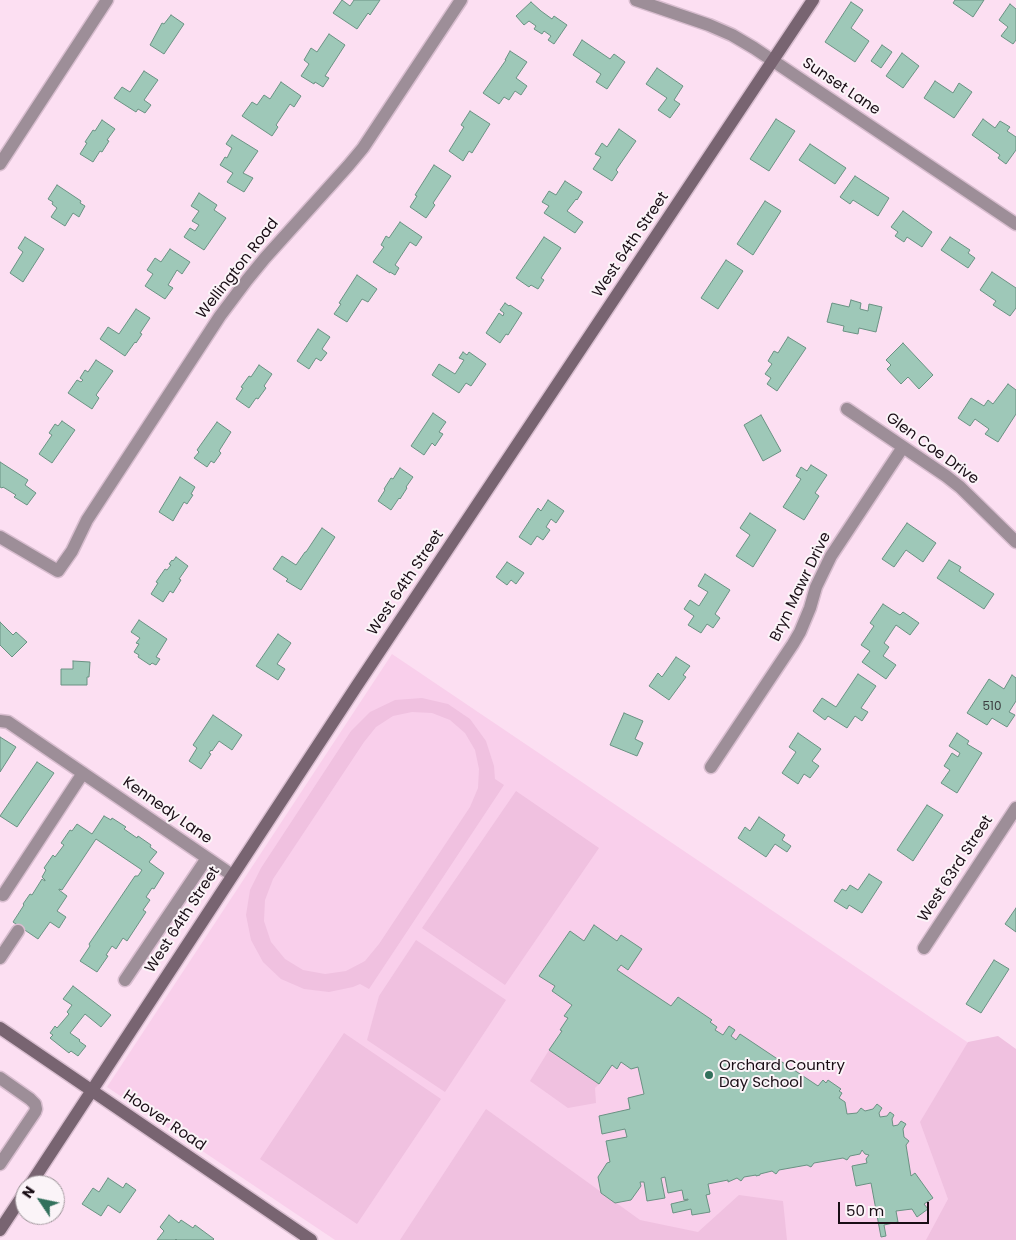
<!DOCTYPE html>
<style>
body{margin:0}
#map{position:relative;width:1016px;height:1240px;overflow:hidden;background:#fcdff2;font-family:Poppins,sans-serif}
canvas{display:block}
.north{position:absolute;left:15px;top:1175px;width:50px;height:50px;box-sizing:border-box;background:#fbf4f8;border:1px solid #a1989d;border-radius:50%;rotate:304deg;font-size:14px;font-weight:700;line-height:20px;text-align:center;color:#190d15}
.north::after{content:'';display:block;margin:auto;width:18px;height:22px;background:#32705c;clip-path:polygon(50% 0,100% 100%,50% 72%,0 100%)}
.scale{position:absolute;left:838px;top:1202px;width:91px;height:22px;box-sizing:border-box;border:2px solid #190d15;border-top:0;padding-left:6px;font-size:15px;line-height:18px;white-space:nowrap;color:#190d15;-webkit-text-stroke:4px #fbf4f8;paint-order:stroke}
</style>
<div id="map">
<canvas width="1016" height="1240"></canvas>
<div class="north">N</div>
<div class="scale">50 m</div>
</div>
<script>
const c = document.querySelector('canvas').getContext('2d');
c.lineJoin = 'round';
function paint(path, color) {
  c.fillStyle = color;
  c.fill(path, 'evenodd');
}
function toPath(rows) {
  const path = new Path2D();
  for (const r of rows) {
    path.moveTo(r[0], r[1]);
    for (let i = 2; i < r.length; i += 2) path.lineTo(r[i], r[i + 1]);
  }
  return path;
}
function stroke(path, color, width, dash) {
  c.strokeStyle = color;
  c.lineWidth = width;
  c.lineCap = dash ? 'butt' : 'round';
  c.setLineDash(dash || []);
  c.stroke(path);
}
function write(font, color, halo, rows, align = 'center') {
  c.font = font + ' Poppins,sans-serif';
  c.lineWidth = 4;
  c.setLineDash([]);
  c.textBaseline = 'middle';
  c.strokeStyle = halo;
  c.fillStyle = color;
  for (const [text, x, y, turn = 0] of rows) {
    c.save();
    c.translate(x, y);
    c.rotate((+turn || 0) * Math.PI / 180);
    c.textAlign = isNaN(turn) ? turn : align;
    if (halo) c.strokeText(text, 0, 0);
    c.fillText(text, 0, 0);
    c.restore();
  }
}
paint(toPath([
 [392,654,1016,1075,1016,1240,335,1240,107,1087]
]), '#f9cfeb');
paint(toPath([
 [422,698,448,704,470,719,486,741,494,766,495,779,504,785,369,989,360,984,353,987,329,992,304,989,281,979,263,962,251,940,246,915,250,890,261,868,351,731,370,712,395,700],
 [412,712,432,713,450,720,465,733,475,750,479,769,478,788,470,807,379,944,365,961,346,971,325,974,303,970,285,959,271,942,264,921,265,900,273,879,364,742,376,727,393,716],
 [516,791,599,848,505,985,422,928],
 [416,940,506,1000,445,1092,367,1040,379,996],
 [344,1033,441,1099,357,1224,260,1159],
 [998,1036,1016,1049,1016,1240,926,1240,948,1199,920,1122,968,1042],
 [549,1050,599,1084,595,1088,596,1103,568,1108,530,1081],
 [486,1109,640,1220,698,1232,739,1195,783,1201,787,1240,400,1240]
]), '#f0c1e0');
const building = toPath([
 [342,0,350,6,354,0,380,0,370,15,368,13,357,29,333,13,342,0],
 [955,0,984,0,973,17,953,3,955,0],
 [531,2,541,11,552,19,554,16,567,25,554,44,548,40,551,36,544,31,542,34,534,29,536,26,529,21,524,25,516,16,531,2],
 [851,2,863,10,851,28,869,41,855,62,825,42,851,2],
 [1010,4,1016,9,1016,40,1013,44,1001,36,1008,27,999,20,1010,4],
 [171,15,184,24,164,54,150,45,162,23,164,24,171,15],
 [329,34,345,45,325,76,329,78,323,87,315,82,314,84,301,76,309,64,304,60,311,48,317,52,329,34],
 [582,40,610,59,614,54,625,62,607,89,596,82,601,74,573,55,582,40],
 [882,45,892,52,881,68,871,61,882,45],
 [510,51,527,62,516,78,527,86,521,95,515,91,509,100,504,97,499,104,483,93,506,60,505,60,510,51],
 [902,53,919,66,903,88,886,76,902,53],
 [657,68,683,86,674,100,680,104,670,118,658,110,667,98,646,84,657,68],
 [144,71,158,80,144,100,151,105,145,113,138,109,136,112,114,98,122,87,130,92,144,71],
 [935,81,953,93,959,83,972,92,954,118,924,98,935,81],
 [281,82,301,96,294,107,290,104,276,125,278,127,272,136,242,116,252,102,257,105,264,95,270,99,281,82],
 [470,111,490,124,472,153,469,151,463,161,449,151,464,127,461,125,470,111],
 [776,119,795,131,769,171,750,159,776,119],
 [983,119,995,128,1000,121,1010,127,1007,131,1016,137,1016,150,1006,164,998,158,1000,155,972,135,983,119],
 [102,120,115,129,107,140,109,141,102,152,100,151,93,162,80,154,87,143,85,142,93,130,95,131,102,120],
 [619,129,636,141,616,170,618,172,612,181,593,169,601,157,595,154,602,143,607,147,619,129],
 [232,135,258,151,243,173,253,178,244,192,227,182,233,173,220,165,225,157,227,158,232,148,226,144,232,135],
 [810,144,846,168,835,184,799,160,810,144],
 [434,165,451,176,433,203,435,205,426,218,410,207,417,196,415,195,434,165],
 [855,176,889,198,878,216,853,200,850,204,840,197,855,176],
 [565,181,582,192,577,200,576,199,567,211,583,222,575,233,544,213,549,206,542,202,549,191,556,195,565,181],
 [57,185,81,201,80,203,85,206,79,217,73,213,65,226,51,217,57,208,52,204,53,202,48,199,57,185],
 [199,193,217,205,214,210,226,218,204,250,184,237,190,228,195,231,199,225,192,221,199,211,191,206,199,193],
 [765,201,781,211,753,255,737,244,765,201],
 [903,211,932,232,922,247,907,237,904,242,895,236,898,232,891,227,903,211],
 [400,222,422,237,416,246,410,242,395,265,399,268,395,275,390,272,390,273,373,262,384,247,381,245,386,236,389,238,400,222],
 [25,237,44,249,23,282,10,273,23,252,18,248,25,237],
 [544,237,561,248,541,278,544,280,538,289,531,285,529,287,516,278,544,237],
 [950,237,970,250,968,253,975,258,968,268,941,250,950,237],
 [170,249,190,262,182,274,177,270,168,285,173,288,165,299,145,286,153,274,147,270,155,258,161,262,170,249],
 [726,260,743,271,718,309,701,298,726,260],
 [992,272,1016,288,1016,308,1010,316,993,305,996,301,980,290,992,272],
 [357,275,377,289,368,302,362,299,347,322,334,314,341,304,339,303,357,275],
 [851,300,861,303,860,309,868,311,869,304,882,307,876,332,859,328,858,334,843,331,844,326,827,322,832,303,849,307,851,300],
 [505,303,509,306,510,305,522,313,508,335,506,334,500,343,486,333,499,313,503,316,504,313,500,310,505,303],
 [136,309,150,318,140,333,142,334,136,343,135,342,125,356,100,339,108,327,119,334,136,309],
 [318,329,330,337,322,349,327,353,321,361,316,358,309,369,297,361,318,329],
 [788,337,806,348,777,391,767,384,771,378,765,374,772,364,768,361,774,351,778,353,788,337],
 [903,343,933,375,919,389,908,377,901,384,887,369,891,365,886,360,903,343],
 [463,352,467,355,469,352,486,364,471,386,466,383,459,393,432,375,439,364,455,374,464,360,459,358,463,352],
 [96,360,113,371,96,395,99,398,92,409,68,393,77,380,81,382,83,380,80,378,85,370,88,372,96,360],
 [259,365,272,374,264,386,266,388,258,399,256,398,249,408,236,399,243,388,241,387,249,376,251,377,259,365],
 [1008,384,1016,390,1016,414,998,442,985,434,989,429,975,419,970,426,958,418,971,398,984,406,988,400,993,404,1008,384],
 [433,413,446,422,439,432,443,434,435,446,432,443,424,455,411,446,433,413],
 [761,415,781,451,763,461,744,425,761,415],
 [62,421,75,430,52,463,39,454,52,435,49,433,55,424,58,426,62,421],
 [217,422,231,432,219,451,221,453,214,463,211,461,207,467,194,458,199,452,197,450,217,422],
 [0,462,28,480,25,485,36,493,27,505,14,497,16,495,3,487,2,488,0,487,0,462],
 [811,465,827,475,815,493,819,496,804,520,783,507,801,479,796,476,801,467,807,471,811,465],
 [400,468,413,477,406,487,407,488,400,499,399,498,391,510,378,501,385,490,384,489,391,478,393,479,400,468],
 [180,477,195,487,191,494,193,495,187,504,184,502,173,521,159,512,180,477],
 [548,500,564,511,556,523,551,519,546,527,550,530,543,540,537,536,531,545,519,537,538,508,541,511,548,500],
 [750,513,776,530,753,567,736,556,750,535,740,528,750,513],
 [907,523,936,543,923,562,906,550,894,567,882,559,907,523],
 [322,528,335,537,301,590,286,581,288,579,273,569,282,556,296,565,305,552,306,552,322,528],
 [176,557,188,566,179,579,181,580,173,593,170,591,163,602,151,594,158,583,156,582,165,569,167,570,171,565,169,564,172,560,173,561,176,557],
 [949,560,961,567,959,571,994,594,984,609,937,578,949,560],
 [507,562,524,573,516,584,511,580,507,585,496,577,507,562],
 [705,574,730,590,715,614,720,618,713,628,707,624,701,633,688,625,694,616,684,609,690,600,699,606,708,592,698,586,705,574],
 [883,604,900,615,903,612,919,623,910,635,896,625,884,643,889,647,883,656,896,665,886,679,862,662,870,651,861,645,874,626,870,623,883,604],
 [139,620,167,639,156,657,160,659,156,665,152,663,150,665,138,657,139,655,134,652,139,644,136,643,140,638,131,632,139,620],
 [0,622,13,635,16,632,27,642,12,657,0,645,0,622],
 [278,634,291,643,277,664,285,669,278,680,256,666,278,634],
 [676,657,690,666,683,675,686,677,669,700,649,686,658,673,662,677,676,657],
 [73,661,90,662,89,677,87,677,87,685,61,685,61,669,73,669,73,661],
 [858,674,876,686,861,708,868,712,862,721,855,716,847,728,828,716,825,720,813,711,822,698,836,707,858,674],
 [1012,675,1016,678,1016,701,1009,712,1015,715,1007,727,992,718,987,725,967,713,989,679,1004,689,1012,675],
 [624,713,643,721,635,739,643,743,637,756,610,745,624,713],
 [213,715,242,735,232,750,219,741,212,751,211,750,209,753,211,754,201,769,189,761,197,748,193,745,213,715],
 [798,733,821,749,812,761,819,766,810,778,804,774,798,784,782,773,796,752,789,747,798,733],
 [957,733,969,741,967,744,982,753,957,793,941,783,950,770,944,766,952,753,958,757,960,753,949,746,957,733],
 [0,737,16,747,0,772,0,737],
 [37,762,54,773,17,827,0,816,37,762],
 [927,805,943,815,913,861,897,850,927,805],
 [104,816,111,820,112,818,126,827,124,829,137,838,138,836,151,845,150,847,157,852,149,862,164,873,154,889,152,888,146,897,150,900,143,910,146,912,127,941,123,938,116,949,112,946,106,955,108,956,97,972,80,961,90,946,89,944,135,876,138,876,142,870,96,839,62,890,59,889,59,890,67,896,57,911,66,917,59,928,50,922,38,939,13,922,24,905,23,904,30,894,32,895,42,879,45,881,45,880,42,877,46,870,44,868,53,855,55,857,64,845,61,843,70,830,72,831,77,824,92,834,104,816],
 [759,817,785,835,782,840,791,846,787,852,775,844,766,857,738,838,745,827,750,831,759,817],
 [869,874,882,882,862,913,849,905,847,909,834,901,842,889,846,891,850,885,858,890,869,874],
 [1016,908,1016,932,1005,924,1016,908],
 [594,925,617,941,621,935,642,949,628,970,621,965,617,970,671,1006,678,997,712,1020,710,1022,717,1027,715,1030,723,1035,729,1026,735,1030,731,1036,736,1040,740,1034,818,1086,823,1080,826,1083,828,1080,841,1089,839,1091,842,1093,839,1098,845,1102,847,1114,857,1113,861,1108,865,1111,873,1109,877,1104,882,1108,879,1113,880,1117,887,1116,890,1112,894,1115,892,1119,893,1126,898,1125,901,1121,906,1124,903,1129,904,1137,909,1141,906,1145,911,1176,915,1173,933,1198,924,1204,928,1209,917,1217,912,1209,896,1211,898,1222,884,1225,886,1236,881,1237,871,1183,856,1186,852,1166,867,1163,866,1159,869,1155,865,1154,862,1150,860,1154,850,1156,847,1160,843,1158,814,1163,811,1167,807,1165,779,1170,776,1174,772,1171,760,1174,760,1175,756,1176,756,1175,744,1177,741,1181,737,1178,728,1182,728,1180,708,1184,710,1194,706,1195,710,1212,692,1215,691,1209,673,1213,671,1204,688,1200,688,1199,684,1200,682,1190,668,1193,665,1177,661,1178,665,1198,647,1201,644,1182,640,1182,641,1186,631,1200,615,1203,601,1193,598,1177,607,1163,610,1162,606,1141,627,1137,625,1129,602,1134,599,1116,630,1109,628,1098,644,1094,638,1067,631,1069,621,1062,617,1069,612,1065,599,1084,549,1050,562,1031,560,1030,568,1018,564,1016,572,1005,552,991,555,986,539,976,570,931,584,941,594,925],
 [994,960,1009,969,981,1013,966,1004,994,960],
 [73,986,111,1015,101,1027,85,1014,70,1033,80,1040,79,1041,86,1046,78,1056,71,1051,69,1053,50,1038,53,1035,50,1033,55,1026,57,1028,69,1014,67,1012,72,1005,63,999,73,986],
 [108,1178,123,1188,126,1183,136,1190,120,1213,108,1205,101,1216,82,1204,93,1188,99,1192,108,1178],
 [169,1215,179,1223,181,1220,193,1228,195,1225,214,1239,213,1240,177,1240,176,1239,175,1240,157,1240,164,1231,160,1227,169,1215]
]);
paint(building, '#9ec8b8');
stroke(building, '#6a9283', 1);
const street = toPath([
 [636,0,709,25,732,35,754,48,1016,224],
 [0,164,107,0],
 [847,409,946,476,960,487,1016,542],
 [0,537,58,571,72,551,87,520,220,316,247,280,265,258,348,166,363,148,461,0],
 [0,721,8,722,232,875],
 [711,767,793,644,800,632,810,608,816,587,831,556,903,447],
 [3,895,83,773],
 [924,948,1016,808],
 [0,958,18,931],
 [125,980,207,858],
 [0,1078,30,1099,35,1104,36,1109,35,1112,0,1164]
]);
const secondary = toPath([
 [0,1028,311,1240],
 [30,1185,356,687,813,0],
 [0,1230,25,1192]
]);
stroke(street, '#d8bdcf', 15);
stroke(secondary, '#d8bdcf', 15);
stroke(street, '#9d8e98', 12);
stroke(secondary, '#786471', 12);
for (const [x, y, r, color] of [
 [709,1075,5,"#32705c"]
]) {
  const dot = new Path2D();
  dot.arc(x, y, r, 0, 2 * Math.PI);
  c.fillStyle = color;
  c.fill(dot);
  stroke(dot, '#fbf4f8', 2);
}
write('12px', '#3a3c3e', null, [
 ["510",992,707]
]);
write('15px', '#190d15', '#fbf4f8', [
 ["Sunset Lane",841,87,34],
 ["West 64th Street",631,245,-56],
 ["Wellington Road",238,269,-52],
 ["Glen Coe Drive",932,449,36],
 ["West 64th Street",406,583,-56],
 ["Bryn Mawr Drive",801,587,-64],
 ["Kennedy Lane",167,811,35],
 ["West 63rd Street",956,869,-57],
 ["West 64th Street",183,920,-57],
 ["Hoover Road",164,1121,34]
]);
write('15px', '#190d15', '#fbf4f8', [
 ["Orchard Country",719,1066],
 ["Day School",719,1083]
], 'left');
</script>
